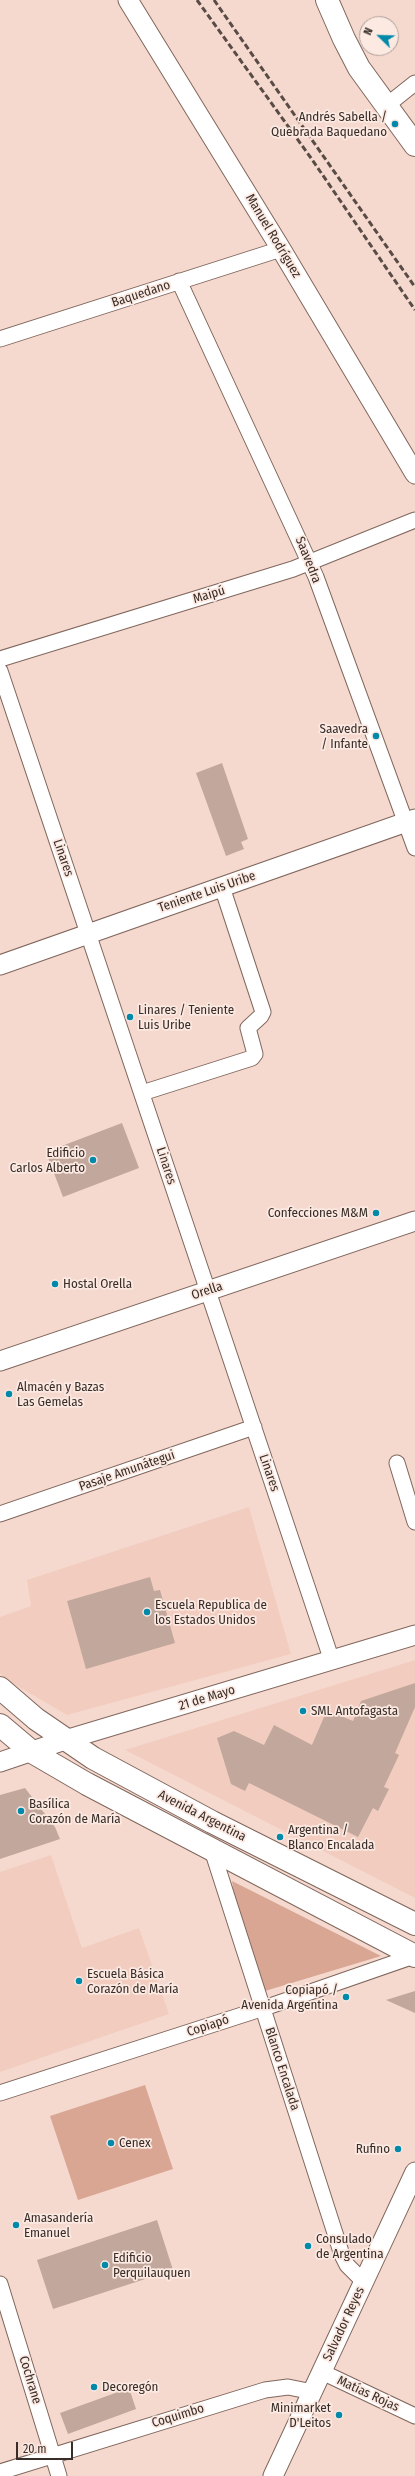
<!DOCTYPE html>
<meta charset="utf-8">
<style>
body{margin:0}
#map{position:relative;width:415px;height:2476px;overflow:hidden;background:#f6d9ce;font-family:"Fira Sans Condensed",sans-serif}
canvas{display:block}
.north{position:absolute;left:359px;top:16px;width:40px;height:40px;box-sizing:border-box;background:#fbe9e2;border:1px solid #ad9e98;border-radius:50%;rotate:293deg;font-size:11px;font-weight:700;line-height:16px;text-align:center;color:#382d28}
.north::after{content:'';display:block;margin:auto;width:14px;height:18px;background:#0089a9;clip-path:polygon(50% 0,100% 100%,50% 72%,0 100%)}
.scale{position:absolute;left:16px;top:2442px;width:57px;height:18px;box-sizing:border-box;border:2px solid #382d28;border-top:0;padding-left:5px;font-size:12px;line-height:14px;white-space:nowrap;color:#382d28;-webkit-text-stroke:3px #fbe9e2;paint-order:stroke}
</style>
<div id="map">
<canvas width="415" height="2476"></canvas>
<div class="north">N</div>
<div class="scale">20 m</div>
</div>
<script>
const c = document.querySelector('canvas').getContext('2d');
c.lineJoin = 'round';
function paint(path, color) {
  c.fillStyle = color;
  c.fill(path, 'evenodd');
}
function toPath(rows) {
  const path = new Path2D();
  for (const r of rows) {
    path.moveTo(r[0], r[1]);
    for (let i = 2; i < r.length; i += 2) path.lineTo(r[i], r[i + 1]);
  }
  return path;
}
function stroke(path, color, width, dash) {
  c.strokeStyle = color;
  c.lineWidth = width;
  c.lineCap = dash ? 'butt' : 'round';
  c.setLineDash(dash || []);
  c.stroke(path);
}
function write(font, color, halo, rows, align = 'center') {
  c.font = font + ' "Fira Sans Condensed",sans-serif';
  c.lineWidth = 3.5;
  c.setLineDash([]);
  c.textBaseline = 'middle';
  c.strokeStyle = halo;
  c.fillStyle = color;
  for (const [text, x, y, turn = 0] of rows) {
    c.save();
    c.translate(x, y);
    c.rotate((+turn || 0) * Math.PI / 180);
    c.textAlign = isNaN(turn) ? turn : align;
    if (halo) c.strokeText(text, 0, 0);
    c.fillText(text, 0, 0);
    c.restore();
  }
}
paint(toPath([
 [249,1507,291,1654,67,1715,7,1680,0,1673,0,1617,31,1606,27,1580],
 [415,1660,415,1898,125,1750],
 [51,1855,82,1948,139,1928,169,2014,0,2072,0,1872]
]), '#f2cdbf');
paint(toPath([
 [232,1881,381,1956,265,1991,228,1884,233,1887],
 [145,2085,173,2169,78,2200,50,2116]
]), '#d8a693');
paint(toPath([
 [222,763,248,839,241,842,244,849,226,856,196,773],
 [122,1123,139,1168,63,1197,46,1152],
 [150,1577,154,1591,160,1590,175,1643,86,1669,67,1601],
 [415,1683,415,1707,395,1753,399,1755,384,1787,389,1789,378,1811,373,1808,358,1837,249,1783,245,1791,231,1784,217,1738,234,1731,264,1745,274,1725,312,1745,327,1710,353,1721,361,1701],
 [25,1788,55,1827,60,1839,0,1859,0,1795],
 [415,1991,415,2013,386,2000],
 [157,2220,173,2270,53,2309,37,2260],
 [129,2388,136,2409,68,2434,60,2413]
]), '#c2a79c');
const minor = toPath([
 [386,106,415,83],
 [179,281,316,577,415,848],
 [0,339,281,249],
 [0,659,293,569,415,520],
 [0,671,332,1661],
 [142,1093,252,1058,255,1054,248,1028,261,1016,263,1012,222,887],
 [397,1463,415,1522],
 [0,1514,254,1427],
 [212,1850,342,2255,347,2265,364,2282],
 [0,2093,270,2006,414,1956],
 [0,2284,59,2476],
 [322,2372,415,2416],
 [0,2472,265,2390,288,2387,313,2392]
]);
const tertiary = toPath([
 [128,0,281,249,415,474],
 [0,965,415,819],
 [0,1361,415,1221],
 [0,1762,65,1740,415,1635],
 [273,2476,415,2172]
]);
const secondary = toPath([
 [327,0,344,39,359,68,415,145]
]);
const primary = toPath([
 [0,1688,36,1719,93,1758,212,1822,415,1924],
 [0,1725,32,1752,87,1784,415,1956]
]);
stroke(minor, '#80675d', 17);
stroke(tertiary, '#80675d', 21);
stroke(secondary, '#80675d', 24);
stroke(primary, '#80675d', 24);
stroke(minor, '#fff', 15);
stroke(tertiary, '#fff', 19);
stroke(secondary, '#fff', 22);
stroke(primary, '#fff', 22);
stroke(toPath([
 [197,0,311,158,415,310],
 [214,0,415,287]
]), '#594b45', 3, [6, 3]);
for (const [x, y, r, color] of [
 [395,124,4,"#0089a9"],
 [376,736,4,"#0089a9"],
 [130,1017,4,"#0089a9"],
 [93,1160,4,"#0089a9"],
 [376,1213,4,"#0089a9"],
 [55,1284,4,"#0089a9"],
 [9,1394,4,"#0089a9"],
 [147,1612,4,"#0089a9"],
 [303,1711,4,"#0089a9"],
 [21,1811,4,"#0089a9"],
 [280,1837,4,"#0089a9"],
 [79,1981,4,"#0089a9"],
 [346,1997,4,"#0089a9"],
 [111,2143,4,"#0089a9"],
 [398,2149,4,"#0089a9"],
 [16,2225,4,"#0089a9"],
 [308,2246,4,"#0089a9"],
 [105,2265,4,"#0089a9"],
 [94,2387,4,"#0089a9"],
 [339,2415,4,"#0089a9"]
]) {
  const dot = new Path2D();
  dot.arc(x, y, r, 0, 2 * Math.PI);
  c.fillStyle = color;
  c.fill(dot);
  stroke(dot, '#fbe9e2', 1.5);
}
write('13px', '#382d28', '#fbe9e2', [
 ["Andrés Sabella /",387,117,"right"],
 ["Quebrada Baquedano",387,132,"right"],
 ["Saavedra",368,729,"right"],
 ["/ Infante",368,744,"right"],
 ["Linares / Teniente",138,1010],
 ["Luis Uribe",138,1025],
 ["Edificio",85,1153,"right"],
 ["Carlos Alberto",85,1168,"right"],
 ["Confecciones M&M",368,1213,"right"],
 ["Hostal Orella",63,1284],
 ["Almacén y Bazas",17,1387],
 ["Las Gemelas",17,1402],
 ["Escuela Republica de",155,1605],
 ["los Estados Unidos",155,1620],
 ["SML Antofagasta",311,1711],
 ["Basílica",29,1804],
 ["Corazón de María",29,1819],
 ["Argentina /",288,1830],
 ["Blanco Encalada",288,1845],
 ["Escuela Básica",87,1974],
 ["Corazón de María",87,1989],
 ["Copiapó /",338,1990,"right"],
 ["Avenida Argentina",338,2005,"right"],
 ["Cenex",119,2143],
 ["Rufino",390,2149,"right"],
 ["Amasandería",24,2218],
 ["Emanuel",24,2233],
 ["Consulado",316,2239],
 ["de Argentina",316,2254],
 ["Edificio",113,2258],
 ["Perquilauquen",113,2273],
 ["Decoregón",102,2387],
 ["Minimarket",331,2408,"right"],
 ["D'Leitos",331,2423,"right"]
], 'left');
write('13px', '#382d28', '#fbe9e2', [
 ["Manuel Rodríguez",273,236,59],
 ["Baquedano",141,294,-18],
 ["Saavedra",308,560,68],
 ["Maipú",209,595,-17],
 ["Linares",63,858,71],
 ["Teniente Luis Uribe",207,892,-19],
 ["Linares",166,1166,72],
 ["Orella",207,1291,-18],
 ["Pasaje Amunátegui",127,1471,-19],
 ["Linares",269,1473,71],
 ["21 de Mayo",207,1698,-17],
 ["Avenida Argentina",202,1816,27],
 ["Copiapó",208,2026,-18],
 ["Blanco Encalada",282,2069,72],
 ["Salvador Reyes",344,2324,-65],
 ["Cochrane",30,2380,73],
 ["Matías Rojas",368,2394,25],
 ["Coquimbo",178,2416,-17]
]);
</script>
